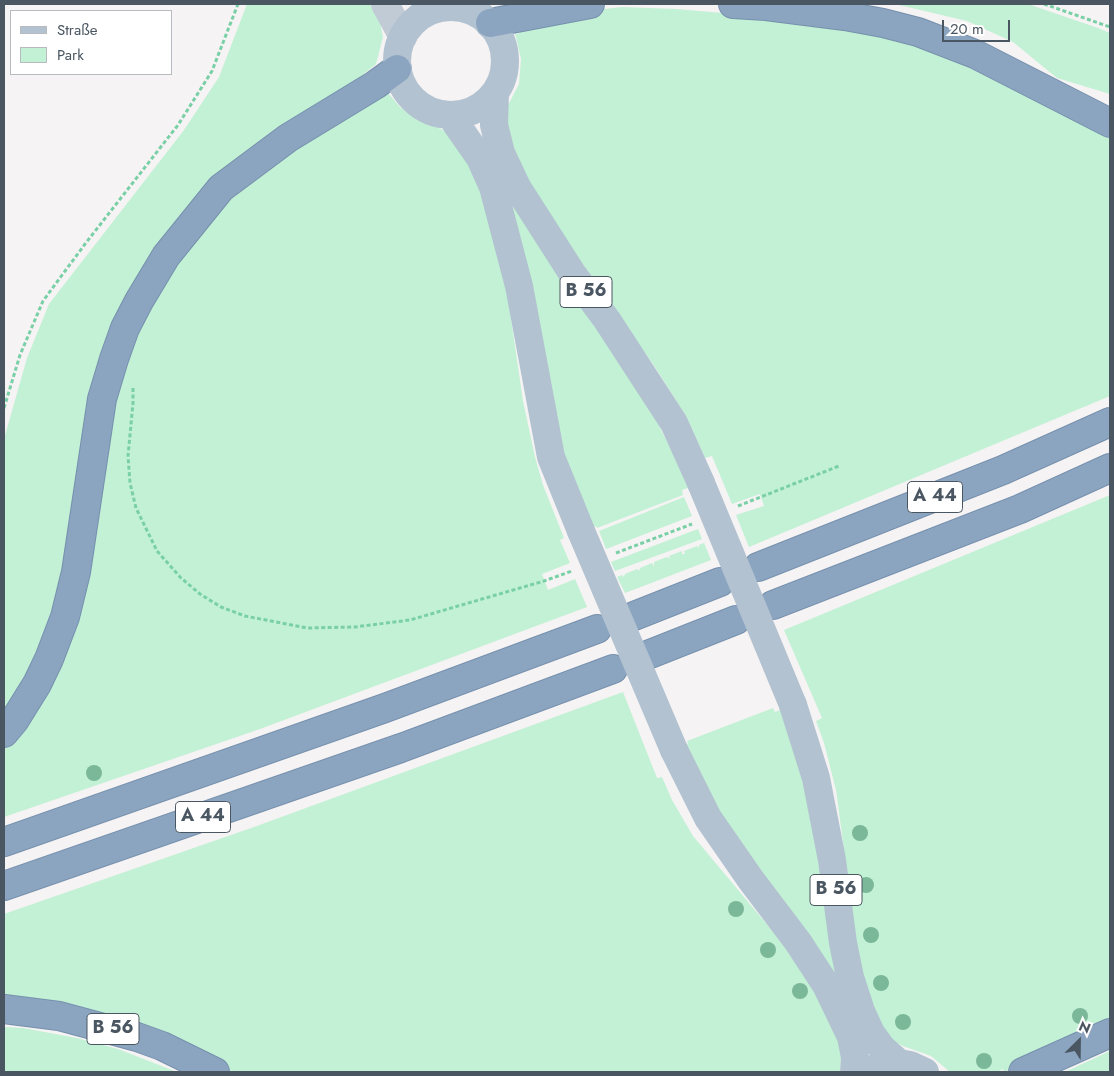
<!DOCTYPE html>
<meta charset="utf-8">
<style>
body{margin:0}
#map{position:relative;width:1114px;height:1076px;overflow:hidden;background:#f5f3f3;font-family:Jost,sans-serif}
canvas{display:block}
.frame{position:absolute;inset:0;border:5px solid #4a5661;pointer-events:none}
.legend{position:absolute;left:10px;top:10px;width:162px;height:65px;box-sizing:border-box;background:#fff;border:1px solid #b7bbc0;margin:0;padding:6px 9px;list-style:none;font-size:15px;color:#4a5661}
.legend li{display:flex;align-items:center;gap:10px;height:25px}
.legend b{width:25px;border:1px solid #b7bbc0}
.north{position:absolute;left:1054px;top:1016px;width:50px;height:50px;-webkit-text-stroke:4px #fff;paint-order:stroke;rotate:23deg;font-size:14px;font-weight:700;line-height:20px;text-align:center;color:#4a5661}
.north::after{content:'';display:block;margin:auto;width:18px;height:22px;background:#4a5661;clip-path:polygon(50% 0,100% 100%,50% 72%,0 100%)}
.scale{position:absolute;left:942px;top:20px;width:68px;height:22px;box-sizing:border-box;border:2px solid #4a5661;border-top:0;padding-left:6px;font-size:15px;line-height:18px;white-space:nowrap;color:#4a5661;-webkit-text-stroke:4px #fff;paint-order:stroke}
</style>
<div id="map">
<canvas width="1114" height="1076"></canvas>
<div class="frame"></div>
<ul class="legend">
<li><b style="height:6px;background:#b3c2d1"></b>Straße</li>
<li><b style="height:14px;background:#c3f1d5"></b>Park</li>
</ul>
<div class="north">N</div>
<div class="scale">20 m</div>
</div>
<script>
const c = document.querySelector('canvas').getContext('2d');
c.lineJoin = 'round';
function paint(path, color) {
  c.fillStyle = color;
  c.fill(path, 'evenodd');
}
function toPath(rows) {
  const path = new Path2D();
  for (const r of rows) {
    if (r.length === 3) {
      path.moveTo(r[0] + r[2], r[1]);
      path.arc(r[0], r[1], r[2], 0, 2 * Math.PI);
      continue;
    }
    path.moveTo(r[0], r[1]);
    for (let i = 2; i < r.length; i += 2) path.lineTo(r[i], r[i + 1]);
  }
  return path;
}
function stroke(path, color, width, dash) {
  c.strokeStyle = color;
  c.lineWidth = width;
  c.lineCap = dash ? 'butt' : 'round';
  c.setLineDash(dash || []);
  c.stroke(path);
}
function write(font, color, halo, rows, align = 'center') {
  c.font = font + ' Jost,sans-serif';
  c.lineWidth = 4;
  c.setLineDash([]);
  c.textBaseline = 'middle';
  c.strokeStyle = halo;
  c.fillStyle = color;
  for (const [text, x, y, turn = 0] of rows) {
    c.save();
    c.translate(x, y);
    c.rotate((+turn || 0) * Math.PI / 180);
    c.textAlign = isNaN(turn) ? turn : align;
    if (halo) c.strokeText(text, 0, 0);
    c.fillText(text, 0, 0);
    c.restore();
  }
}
paint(toPath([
 [247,4,370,4,380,22,383,37,376,64,346,89,278,127,210,179,157,250,76,523,41,654,4,712,4,439,27,358,49,304,184,130,219,77],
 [882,4,1028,4,1098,28,1110,33,1110,94,1057,78,1013,42,967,21,899,5],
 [622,7,676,9,841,23,926,44,1110,135,1110,396,749,547,736,515,764,506,760,494,732,504,712,456,705,458,686,416,653,364,615,311,579,268,511,153,506,109,519,84,521,59,515,33,518,34,520,32,541,27,596,10],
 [388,93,400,107,417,120,441,129,454,137,488,196,508,298,523,401,535,457,543,485,564,538,560,540,570,563,542,574,548,590,575,579,587,607,260,729,4,817,4,747,18,730,103,443,132,333,191,236,257,173],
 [494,163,652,412,676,459,688,488,682,490,683,495,597,528,596,526,590,528,568,469],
 [1110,495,1110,1024,1004,1072,1003,1069,997,1072,950,1072,931,1056,903,1046,897,1043,890,1038,878,1022,852,943,843,842,836,790,824,743,816,721,822,718,784,630],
 [684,497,692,516,606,549,599,531],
 [698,529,702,539,615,571,611,562],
 [704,543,711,560,625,593,617,577,622,575,624,577,625,574,637,569,639,571,640,568,652,563,654,566,654,562,667,557,670,559,669,556,682,551,682,554,685,554,684,551,697,546,699,548,699,545],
 [623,692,657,778,662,777,672,800,693,836,800,964,842,1043,840,1072,233,1072,211,1060,4,999,4,914,254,827],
 [773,708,775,712,783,709,804,770,846,992,744,859,681,747,688,744,687,741],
 [4,1027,23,1028,77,1038,118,1049,177,1072,4,1072],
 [1110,1051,1110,1072,1064,1072,1067,1071]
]), '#c3f1d5');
const motorway = toPath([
 [733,4,766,6,845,16,883,23,918,32,975,54,1110,123],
 [490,23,590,4],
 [758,567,1003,470,1110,422],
 [773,605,1020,509,1110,468],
 [634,616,720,582],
 [650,654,736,620],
 [4,733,14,721,37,684,49,659,65,617,76,572,102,399,114,359,125,328,139,301,166,256,221,188,288,138,375,85,397,69],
 [4,842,385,708,597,629],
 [4,886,401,748,613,669],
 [4,1009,59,1016,137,1037,162,1046,215,1072],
 [1023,1072,1110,1033]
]);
stroke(motorway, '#7690ad', 30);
stroke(toPath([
 [1044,4,1110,27],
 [133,388,133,403,128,456,130,483,136,508,157,551,181,578,200,594,221,607,245,616,307,628,355,627,410,620,544,581,572,571],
 [4,408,20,355,43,301,85,244,178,125,212,71,238,4],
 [738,506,839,466],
 [616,553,692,524]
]), '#7ad0a6', 3, [4, 2.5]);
stroke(toPath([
 [385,4,403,37],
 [429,4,437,8]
]), '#c1cbd6', 28);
stroke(toPath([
 [451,61,54],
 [495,94,494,125,501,153,517,187,572,273,607,320,674,423,701,483],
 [450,115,480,158,493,187,519,286,551,457,581,531],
 [793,705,816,778,832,860,843,943,850,977,861,1011,871,1033,882,1048,899,1063],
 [674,750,708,818,751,880,798,942,826,985,851,1037,855,1057,854,1072],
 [866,1072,878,1067,899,1063,910,1065,925,1072]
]), '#b3c2d1', 28);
stroke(motorway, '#8ba5c1', 28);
stroke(toPath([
 [701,483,793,705],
 [581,531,674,750]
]), '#b3c2d1', 28);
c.fillStyle = '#7bb799';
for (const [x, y] of [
 [94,773],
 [860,833],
 [866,885],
 [736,909],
 [871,935],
 [768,950],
 [881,983],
 [800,991],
 [1080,1016],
 [903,1022],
 [984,1061]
]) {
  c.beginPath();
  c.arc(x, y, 8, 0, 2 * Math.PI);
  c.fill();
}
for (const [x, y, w] of [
 [586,292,52],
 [935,497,55],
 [203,817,55],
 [836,890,52],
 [113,1029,52]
]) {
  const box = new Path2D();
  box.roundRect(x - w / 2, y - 15.5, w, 31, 4);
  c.fillStyle = '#fff';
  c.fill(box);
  stroke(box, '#4a5661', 1);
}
write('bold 18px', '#4a5661', null, [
 ["B 56",586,292],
 ["A 44",935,497],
 ["A 44",203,817],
 ["B 56",836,890],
 ["B 56",113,1029]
]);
</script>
